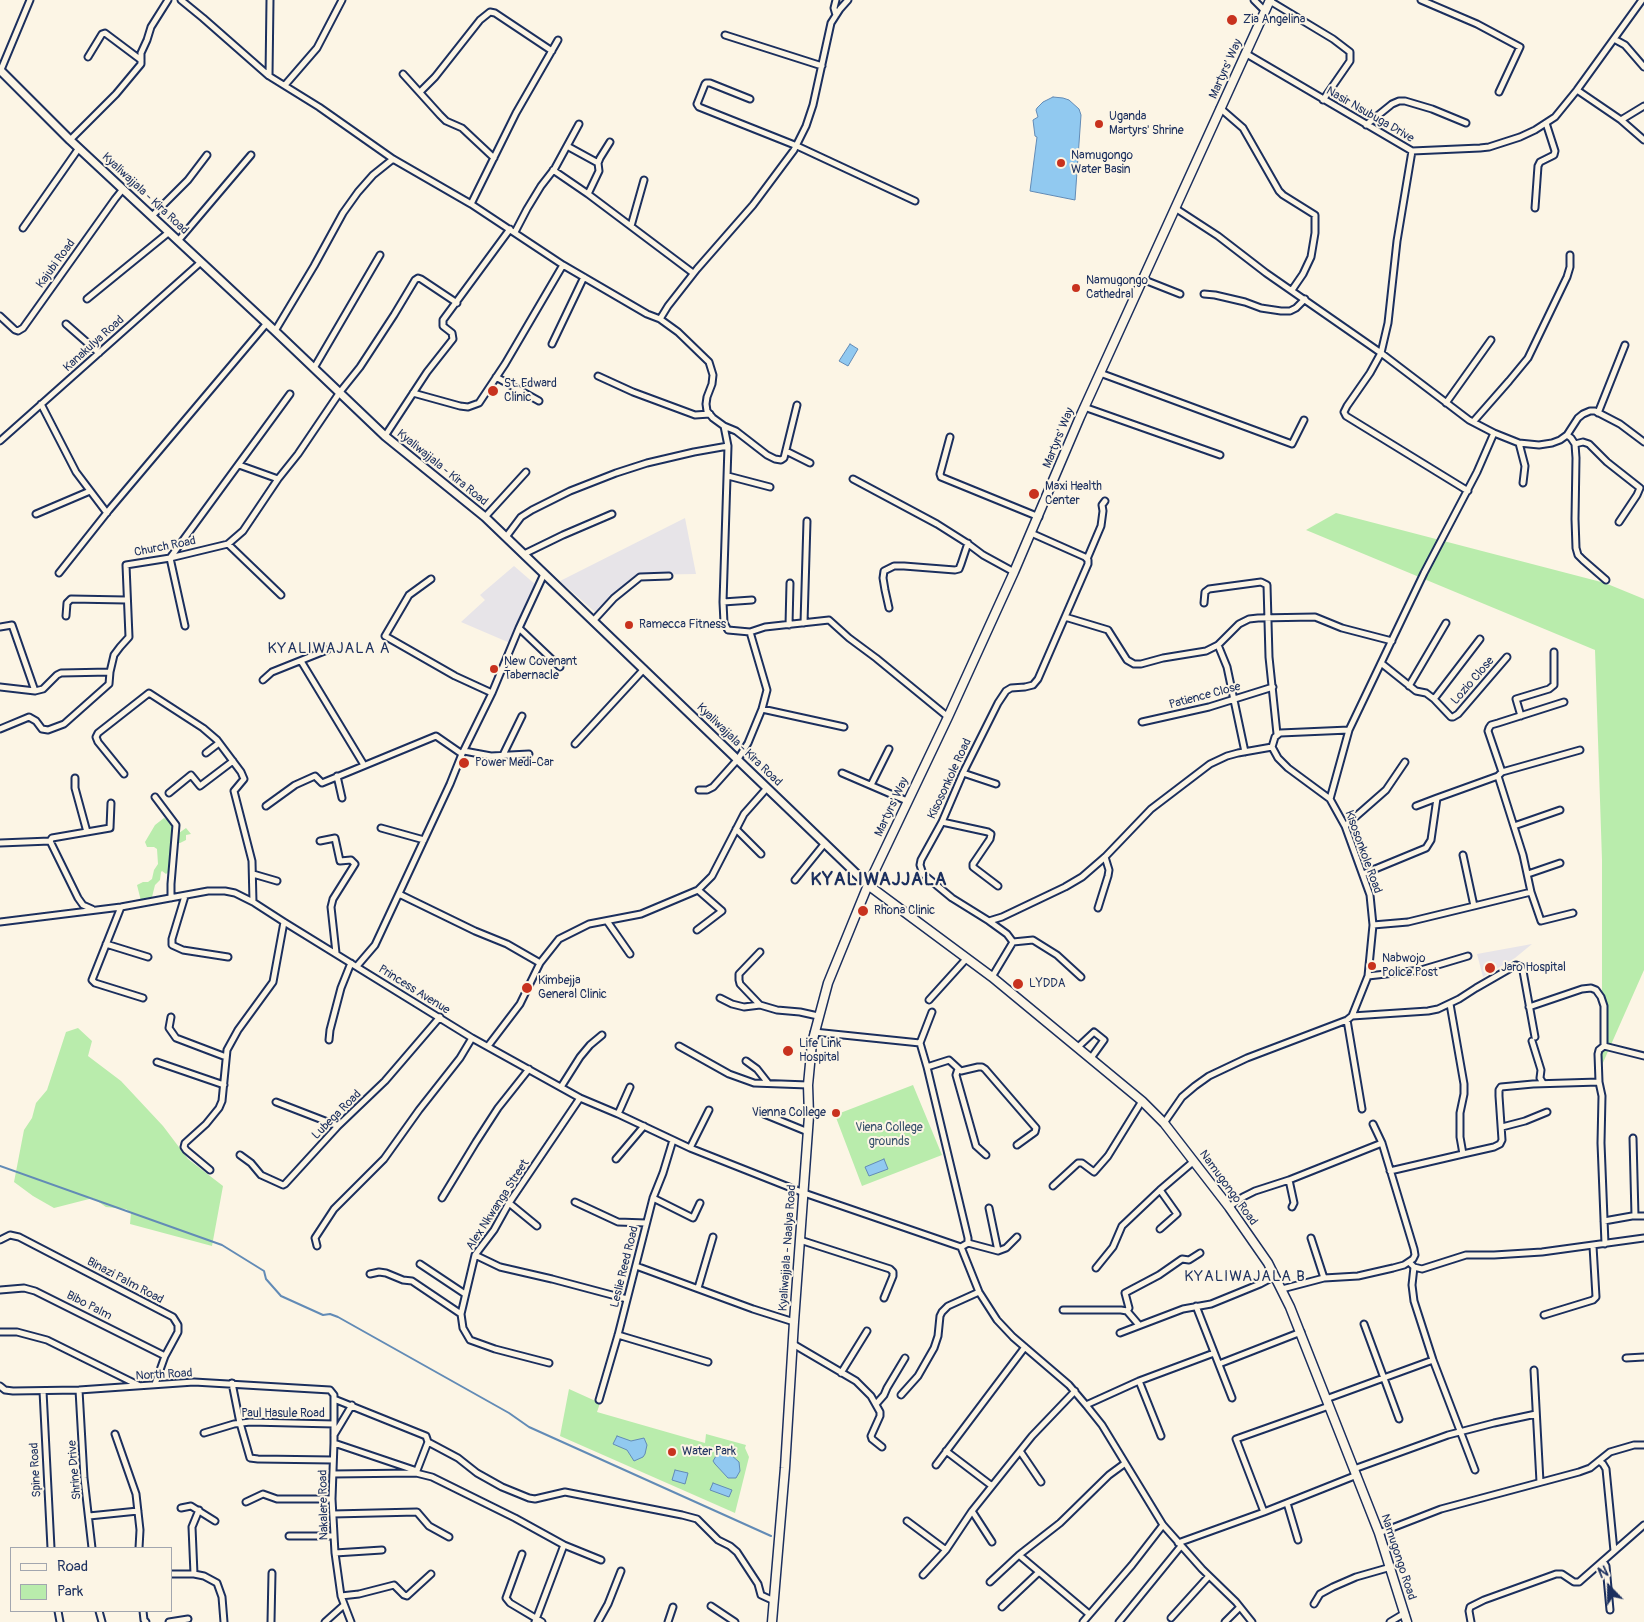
<!DOCTYPE html>
<style>
body{margin:0}
#map{position:relative;width:1644px;height:1622px;overflow:hidden;background:#fcf5e5;font-family:Pangolin,sans-serif}
canvas{display:block}
.legend{position:absolute;left:10px;top:1547px;width:162px;height:65px;box-sizing:border-box;background:#fcf5e5;border:1px solid #a2a6af;margin:0;padding:6px 9px;list-style:none;font-size:15px;color:#1b2f5e}
.legend li{display:flex;align-items:center;gap:10px;height:25px}
.legend b{width:25px;border:1px solid #a2a6af}
.north{position:absolute;left:1584px;top:1562px;width:50px;height:50px;-webkit-text-stroke:4px #fcf5e5;paint-order:stroke;rotate:338deg;font-size:14px;font-weight:700;line-height:20px;text-align:center;color:#1b2f5e}
.north::after{content:'';display:block;margin:auto;width:18px;height:22px;background:#1b2f5e;clip-path:polygon(50% 0,100% 100%,50% 72%,0 100%)}
</style>
<div id="map">
<canvas width="1644" height="1622"></canvas>
<ul class="legend">
<li><b style="height:6px;background:#fcf5e5"></b>Road</li>
<li><b style="height:14px;background:#b9ecac"></b>Park</li>
</ul>
<div class="north">N</div>
</div>
<script>
const c = document.querySelector('canvas').getContext('2d');
c.lineJoin = 'round';
function paint(path, color) {
  c.fillStyle = color;
  c.fill(path, 'evenodd');
}
function toPath(rows) {
  const path = new Path2D();
  for (const r of rows) {
    path.moveTo(r[0], r[1]);
    for (let i = 2; i < r.length; i += 2) path.lineTo(r[i], r[i + 1]);
  }
  return path;
}
function stroke(path, color, width, dash) {
  c.strokeStyle = color;
  c.lineWidth = width;
  c.lineCap = dash ? 'butt' : 'round';
  c.setLineDash(dash || []);
  c.stroke(path);
}
function write(font, color, halo, rows, align = 'center') {
  c.font = font + ' Pangolin,sans-serif';
  c.lineWidth = 4;
  c.setLineDash([]);
  c.textBaseline = 'middle';
  c.strokeStyle = halo;
  c.fillStyle = color;
  for (const [text, x, y, turn = 0] of rows) {
    c.save();
    c.translate(x, y);
    c.rotate((+turn || 0) * Math.PI / 180);
    c.textAlign = isNaN(turn) ? turn : align;
    if (halo) c.strokeText(text, 0, 0);
    c.fillText(text, 0, 0);
    c.restore();
  }
}
paint(toPath([
 [685,518,696,574,636,575,595,612,560,581],
 [514,566,536,585,510,643,461,622,485,600,480,595],
 [1532,944,1515,958,1483,977,1477,954]
]), '#e7e4e8');
paint(toPath([
 [1336,513,1605,583,1644,599,1644,970,1602,1065,1602,860,1595,650,1306,530],
 [164,818,170,821,179,833,186,828,191,834,186,835,186,840,180,843,176,843,173,868,166,874,162,871,161,872,160,880,155,885,151,901,141,901,137,885,143,882,148,882,152,879,154,870,158,864,157,849,154,847,147,847,145,842,155,825],
 [78,1028,92,1041,88,1056,121,1081,163,1126,188,1159,223,1186,212,1246,130,1224,131,1213,126,1209,106,1207,93,1198,54,1208,33,1196,14,1182,24,1130,32,1118,36,1103,47,1090,66,1032],
 [913,1085,942,1155,862,1186,835,1115],
 [569,1389,600,1403,597,1412,705,1443,706,1434,746,1445,745,1448,749,1457,735,1513,560,1436]
]), '#b9ecac');
const water = toPath([
 [1053,97,1063,98,1069,100,1079,109,1081,115,1075,200,1030,191,1037,137,1035,136,1033,120,1038,117,1036,110,1037,108,1043,102,1053,97],
 [850,344,858,349,848,366,839,361,850,344],
 [884,1159,888,1169,869,1176,865,1167,884,1159],
 [617,1436,631,1441,644,1438,647,1445,645,1454,643,1457,634,1461,627,1450,613,1444,617,1436],
 [719,1451,721,1451,730,1454,739,1462,740,1471,736,1478,728,1478,715,1464,713,1461,719,1451],
 [675,1470,688,1473,685,1484,672,1480,675,1470],
 [713,1483,732,1490,729,1497,710,1490,713,1483]
]);
paint(water, '#91c9f0');
stroke(water, '#628bb6', 1);
stroke(toPath([
 [0,1166,222,1245,264,1271,266,1279,281,1296,323,1315,330,1314,338,1317,509,1413,529,1427,771,1536]
]), '#628bb6', 2);
const minor = toPath([
 [181,0,203,18,269,76,319,107,393,159,471,204,563,265,647,314,660,319,678,332,709,362,713,375,712,384,707,397,706,404,707,411,713,418,724,426,728,446,723,602,724,623,728,630,750,632,767,690,762,709,748,743,738,759,713,787,707,790,699,790],
 [836,0,834,8,836,15],
 [1254,0,1264,10],
 [1421,0,1477,24,1520,47,1499,92],
 [1270,1,1333,39,1350,52,1350,61,1323,100],
 [725,35,822,66],
 [1614,39,1625,45,1644,67],
 [1245,53,1412,151,1480,148,1489,147,1520,137,1535,130,1555,117,1577,90,1642,0],
 [88,57,102,34,105,33,141,60],
 [0,72,30,0],
 [403,74,440,115,446,121,462,128,494,158],
 [269,76,270,0],
 [285,85,317,48,342,0],
 [1577,90,1621,120,1644,140],
 [420,92,435,77,480,20,490,12,495,13,552,51],
 [750,99,710,83,706,83,705,84,697,104,699,107,797,146,915,201],
 [1220,108,1243,128,1279,191,1283,195,1315,215,1315,233,1311,257,1303,274,1292,290],
 [1621,120,1644,106],
 [1366,125,1392,104,1399,101,1405,101,1432,109,1466,123],
 [70,140,116,94,141,64,141,53,147,40,151,27,168,0],
 [610,142,600,158,598,163,599,171,588,194,693,273],
 [567,146,598,163],
 [1412,151,1397,241,1388,323,1381,353,1370,373,1347,406,1344,412,1346,416,1468,491],
 [553,170,588,194],
 [471,204,516,113,558,40],
 [1175,208,1218,236,1266,273,1381,353,1469,420,1494,433,1519,443,1539,445,1552,443,1560,440,1567,435,1578,418,1583,414,1590,411,1595,411,1620,424,1644,442],
 [1535,208,1538,166,1540,162,1554,155,1555,151,1546,123],
 [152,216,188,180,207,155],
 [631,226,644,180],
 [23,228,79,148],
 [515,232,527,209,541,186,555,168,579,124],
 [178,241,251,155],
 [1142,279,1180,294],
 [1204,294,1215,295,1245,302,1261,308,1281,311,1290,311,1296,308,1305,299],
 [87,299,168,233],
 [0,316,15,330,18,331,23,328,115,199,123,189],
 [660,319,668,306,697,269,753,205,794,150,806,126,813,105,831,23,840,9,848,0],
 [66,324,99,353],
 [275,331,314,266,343,213,358,192,373,175,393,159],
 [552,344,584,277],
 [314,368,380,255],
 [1100,373,1292,444,1304,420],
 [598,376,633,392,695,415,710,414],
 [496,377,539,401],
 [413,393,460,406,468,407,479,403,505,364,563,265],
 [1446,403,1491,340],
 [41,404,76,472,107,513],
 [1084,407,1220,455],
 [1598,413,1625,345],
 [1473,422,1509,381,1528,358,1567,277,1570,267,1570,255],
 [724,426,736,431,767,455,775,459,781,460,784,458,797,405],
 [1567,435,1571,438,1575,444,1576,458,1575,519,1576,548,1578,555,1583,560,1606,580],
 [385,436,427,372,453,339,452,333,443,326,443,320,510,229],
 [950,437,940,474,941,477,1039,517],
 [0,441,201,262],
 [1519,443,1525,466,1523,483],
 [1575,444,1583,442,1589,444,1607,462,1640,488,1637,495,1619,522],
 [786,451,810,463],
 [239,465,278,479],
 [728,476,770,487],
 [853,479,937,524,967,543,983,555,1014,572],
 [36,514,90,491],
 [485,517,526,472],
 [1031,533,1085,557,1088,560,1088,564,1038,679,1033,685,1025,687,1011,688,1006,691,998,703,963,773,942,822,921,860,920,865,923,874,952,898,989,921,1002,917,1065,887,1082,877,1105,857,1151,809,1210,764,1227,756,1238,753,1272,747,1278,758,1288,768,1330,799,1345,826,1370,895,1373,925,1368,976,1352,1016,1347,1020,1247,1058,1209,1076,1195,1086,1182,1097,1164,1123],
 [506,537,521,517,532,510,570,491,616,473,647,463,694,452,728,446],
 [228,544,281,595],
 [524,554,563,535,612,514],
 [1087,559,1101,526,1103,511,1102,505,1105,501],
 [59,573,109,510,267,323],
 [431,579,409,595,385,636,455,676,492,693],
 [723,602,752,600],
 [1204,603,1205,592,1209,589,1261,582,1267,585,1269,657,1277,734],
 [889,608,885,590,883,578,884,571,894,566,904,566,955,570,959,569,961,564,968,543],
 [66,616,67,603,71,599,126,600],
 [1065,617,1108,630,1127,660,1134,664,1141,664,1163,658,1206,651,1218,645,1239,624,1249,619,1258,618,1315,617,1342,628,1392,641],
 [593,621,614,598,640,577,669,576],
 [804,623,807,521],
 [789,625,790,583],
 [185,626,170,558,290,394],
 [0,627,12,625,35,691],
 [519,628,560,667],
 [750,632,765,627,829,620,849,638,876,658,948,717],
 [1218,645,1227,667,1245,752],
 [301,661,364,765],
 [1381,663,1416,691,1426,693,1434,699,1451,717,1453,717,1458,714,1507,657],
 [263,680,272,672,327,650],
 [1409,686,1446,623],
 [0,687,35,691,43,689,57,675,61,673,110,672],
 [1434,699,1480,639],
 [762,709,844,727],
 [1521,716,1516,699,1549,689,1554,685,1554,652],
 [1142,722,1209,707,1273,687],
 [0,729,29,717,36,721,42,729,48,730,64,724,109,684,110,672,114,655,120,647,129,637,126,565,170,558,228,544,243,531,278,479,298,454,340,392,360,367,394,315,415,280,418,278,421,279,457,303],
 [575,744,644,669],
 [1272,747,1275,737,1280,733,1349,730],
 [464,751,491,756,529,754],
 [206,753,219,743],
 [503,755,522,716],
 [1502,772,1488,731,1489,728,1491,725,1498,723,1564,702],
 [842,773,907,801],
 [963,773,996,784],
 [124,774,98,742,96,737,98,733,149,693,203,728,217,740,241,772,244,779,234,791,252,861,253,902],
 [337,776,342,798],
 [75,778,75,788,87,832],
 [871,785,889,749],
 [169,793,191,775,200,786,233,761],
 [155,797,176,825,171,884,171,898],
 [1330,799,1349,730,1424,573,1477,472,1494,433],
 [266,806,295,785,315,776,322,783,436,736,462,754],
 [1416,806,1437,798],
 [942,822,988,832,991,834,990,839,973,864,973,867,998,886],
 [1345,826,1386,790,1405,762],
 [1514,826,1560,810],
 [381,828,424,840],
 [736,829,761,854],
 [50,841,78,898,83,905,92,909],
 [320,841,335,838,340,861,351,860,355,864,333,899,331,907,336,953],
 [0,843,50,841,52,838,110,828,111,803],
 [253,874,277,881],
 [1363,874,1426,848,1431,840,1437,798,1498,776,1502,772,1580,750],
 [1528,874,1560,863],
 [795,880,825,843],
 [1531,892,1541,921,1573,913],
 [399,894,475,931,507,944,540,963],
 [185,896,172,939,172,945,183,950,228,957],
 [1474,906,1531,892,1523,855,1498,776],
 [121,907,92,980,95,983,143,998],
 [1098,908,1108,876,1109,870,1105,857],
 [607,921,630,954],
 [989,921,1007,934,1013,942,992,977],
 [0,922,121,907,208,891,225,891,235,893,253,902,284,922,472,1038,580,1098,618,1114,690,1148,804,1193,961,1247,979,1292,997,1320,1013,1337,1069,1385,1086,1405,1102,1425,1163,1525,1202,1569,1236,1602,1252,1622],
 [1373,925,1408,922,1474,906,1463,855],
 [697,930,722,911,698,890],
 [1013,942,1033,940,1057,955,1081,977],
 [106,944,148,957],
 [760,952,739,974,739,980,740,984,760,1005,777,1010,800,1012,818,1016],
 [357,966,375,945,450,784,462,754,492,693,519,628,544,574],
 [1368,976,1421,970,1468,956],
 [720,998,732,1004,744,1007,760,1005],
 [929,1000,967,958],
 [1529,1007,1582,989,1591,988,1596,990,1601,997,1604,1006,1604,1046,1599,1050,1598,1054,1599,1082,1602,1096,1601,1143,1605,1244],
 [932,1012,920,1043,927,1067,968,1238,968,1243,961,1247],
 [1352,1016,1428,1011,1438,1009,1459,999,1476,988,1516,965,1521,967,1523,971,1535,1037],
 [171,1017,169,1028,176,1038,226,1057],
 [1347,1020,1362,1109],
 [814,1032,920,1043],
 [329,1040,330,1030,341,988,351,963],
 [1532,1041,1541,1070,1540,1078,1543,1083],
 [488,1046,520,1004,540,963,559,939,589,924,641,914,698,890,712,876,744,814,767,788],
 [679,1046,729,1074,754,1083,808,1085],
 [1604,1046,1644,1056],
 [1078,1047,1094,1032,1104,1040,1091,1058],
 [746,1061,757,1069,768,1083],
 [157,1062,224,1085],
 [927,1067,949,1060,961,1071,978,1067,982,1067,985,1069,1036,1128,1035,1132,1017,1145],
 [958,1069,956,1075,976,1146,986,1155],
 [561,1087,580,1057,590,1045,602,1035],
 [276,1102,338,1126],
 [618,1114,630,1087],
 [764,1114,808,1132],
 [1502,1127,1525,1121,1547,1112],
 [1633,1138,1635,1216],
 [690,1148,709,1110],
 [1463,1154,1494,1147,1500,1144,1502,1140,1499,1096,1499,1090,1501,1087,1533,1084,1599,1082],
 [240,1155,251,1163,261,1175,283,1185,285,1184,338,1126,385,1081,440,1017],
 [616,1159,644,1126],
 [210,1170,186,1150,184,1147,185,1143,206,1124,219,1108,222,1101,227,1050,238,1030,273,982,284,922],
 [1390,1171,1463,1154,1460,1137,1460,1113,1464,1094,1464,1084,1450,1004],
 [1289,1180,1294,1203,1292,1207],
 [1053,1186,1078,1163,1082,1163,1094,1172,1108,1156,1142,1101],
 [442,1198,476,1142,498,1108,529,1069],
 [653,1198,693,1218,700,1203],
 [575,1202,618,1222,646,1223],
 [509,1203,537,1226],
 [1229,1207,1243,1197,1255,1191,1289,1180,1382,1143],
 [989,1208,998,1251],
 [1604,1221,1632,1216,1644,1216],
 [1160,1229,1177,1214,1160,1190],
 [1311,1238,1324,1278],
 [0,1240,10,1235,19,1237,173,1317,178,1325,178,1332,165,1356,155,1384],
 [800,1240,890,1269,893,1272,893,1276,884,1298],
 [968,1243,998,1251,1006,1248,1017,1237],
 [317,1246,315,1238,334,1209,384,1159,419,1110,460,1058,472,1038],
 [475,1255,500,1267,552,1279,627,1299],
 [1409,1262,1414,1267,1422,1269,1466,1255,1494,1255,1542,1252,1644,1238],
 [420,1264,465,1294],
 [636,1266,753,1309,794,1322],
 [1414,1267,1412,1285,1414,1301,1433,1360,1475,1470],
 [1096,1268,1113,1247,1122,1226,1160,1190,1194,1161],
 [370,1274,379,1272,386,1273,403,1280,412,1281,461,1314],
 [698,1288,713,1237],
 [1282,1289,1324,1278,1358,1276,1393,1268,1404,1265,1413,1259,1415,1255,1414,1249,1382,1143,1373,1124],
 [0,1290,24,1288,35,1291,165,1356],
 [1196,1306,1232,1398],
 [1063,1310,1121,1310,1127,1311,1139,1325],
 [1127,1311,1129,1308,1125,1293,1159,1275,1182,1259,1189,1260,1200,1253],
 [1544,1315,1593,1300,1596,1297,1593,1246],
 [1364,1324,1399,1419],
 [0,1332,17,1332,47,1340,138,1385],
 [1120,1333,1183,1309,1211,1304,1260,1284,1275,1276],
 [618,1335,708,1362],
 [793,1344,856,1381,871,1396,880,1412,880,1416,871,1436,872,1439,882,1447],
 [1626,1358,1644,1357],
 [549,1363,495,1349,470,1340,463,1328,461,1314,475,1255,494,1230,509,1203,580,1098],
 [1219,1364,1301,1332],
 [1534,1370,1540,1482],
 [841,1373,867,1331],
 [1139,1381,1161,1436],
 [232,1383,240,1423,250,1458,258,1459,333,1460],
 [0,1386,5,1390,13,1391,79,1390,194,1382,330,1390,334,1395,334,1443,332,1499,335,1553,341,1596,351,1622],
 [79,1390,84,1478,92,1548],
 [43,1391,51,1548],
 [901,1395,918,1376,934,1348,938,1336,940,1316,942,1312,948,1306,979,1292],
 [334,1399,426,1436,428,1442,416,1473],
 [1326,1399,1433,1360],
 [599,1400,618,1335,653,1198,663,1173,673,1140],
 [877,1403,884,1395,887,1388,905,1358],
 [1086,1405,1139,1381,1214,1353],
 [204,1433,234,1424,250,1422,334,1424],
 [115,1434,136,1494,140,1530,139,1548],
 [334,1435,352,1405],
 [428,1442,458,1458,477,1473,502,1487,529,1498,535,1499,565,1492,682,1515,697,1519,718,1540,730,1546,737,1552,758,1584,761,1595,774,1601],
 [334,1443,417,1471],
 [946,1451,992,1486],
 [1020,1451,1041,1482],
 [1599,1461,1603,1464,1606,1469,1614,1551],
 [936,1465,1025,1347],
 [1354,1469,1448,1435,1494,1423,1536,1414],
 [333,1474,416,1473,432,1477,515,1518,564,1545,601,1560],
 [246,1502,263,1494,277,1499,332,1499],
 [1287,1503,1298,1540],
 [181,1508,191,1506,215,1521],
 [972,1511,992,1542],
 [1264,1512,1236,1439,1329,1406],
 [333,1514,417,1512,429,1526,449,1537],
 [89,1516,138,1511],
 [907,1521,946,1550],
 [1379,1533,1441,1509,1579,1472,1590,1468,1610,1452,1634,1445,1644,1445],
 [289,1536,334,1536],
 [1178,1543,1264,1512,1357,1475],
 [335,1553,382,1550],
 [522,1554,506,1598,510,1603,542,1622],
 [1603,1561,1606,1566,1610,1610],
 [171,1574,194,1574,204,1576,217,1583,222,1597,224,1622],
 [194,1574,192,1527,199,1510],
 [923,1575,946,1550,972,1511,1032,1436,1075,1391],
 [990,1582,1019,1555],
 [341,1596,359,1594,394,1585,404,1595,407,1596,431,1574],
 [1314,1604,1320,1594,1333,1587,1356,1577,1391,1567],
 [711,1606,735,1622],
 [1002,1607,1039,1572],
 [58,1611,60,1622],
 [99,1611,102,1622],
 [143,1611,144,1620,146,1622],
 [1089,1614,1019,1555,1060,1523,1109,1475,1124,1464],
 [1171,1618,1209,1576],
 [169,1622,188,1619],
 [271,1622,272,1573],
 [325,1622,344,1605],
 [535,1622,564,1545],
 [598,1622,608,1604,621,1571],
 [668,1622,673,1607],
 [1083,1622,1132,1565,1163,1525],
 [1119,1622,1181,1546],
 [1225,1622,1240,1607],
 [1390,1622,1405,1613],
 [1471,1622,1469,1611,1470,1607,1484,1600,1556,1574,1562,1574,1574,1582,1579,1582,1644,1525]
]);
const tertiary = toPath([
 [0,70,70,140,275,331,385,436,485,517,868,885]
]);
const secondary = toPath([
 [868,885,992,977,1142,1101,1164,1123,1229,1207,1268,1263,1290,1307,1379,1533,1407,1622],
 [772,1622,785,1468,794,1322,809,1116,808,1085,812,1043,828,983,868,885,948,717,1014,572,1080,417,1270,0]
]);
stroke(minor, '#1b2f5e', 9);
stroke(tertiary, '#1b2f5e', 11);
stroke(secondary, '#1b2f5e', 11);
stroke(minor, '#fcf5e5', 5);
stroke(tertiary, '#fcf5e5', 7);
stroke(secondary, '#fcf5e5', 8);
for (const [x, y, r, color] of [
 [1232,20,6,"#c8321e"],
 [1099,124,5,"#c8321e"],
 [1061,163,5,"#c8321e"],
 [1076,288,5,"#c8321e"],
 [493,391,6,"#c8321e"],
 [1034,494,6,"#c8321e"],
 [629,625,5,"#c8321e"],
 [494,669,5,"#c8321e"],
 [464,763,6,"#c8321e"],
 [863,911,6,"#c8321e"],
 [1372,966,5,"#c8321e"],
 [1490,968,6,"#c8321e"],
 [1018,984,6,"#c8321e"],
 [527,988,6,"#c8321e"],
 [788,1051,6,"#c8321e"],
 [836,1113,5,"#c8321e"],
 [672,1452,5,"#c8321e"]
]) {
  const dot = new Path2D();
  dot.arc(x, y, r, 0, 2 * Math.PI);
  c.fillStyle = color;
  c.fill(dot);
  stroke(dot, '#fcf5e5', 2);
}
write('12px', '#1b2f5e', '#fcf5e5', [
 ["Zia Angelina",1243,20],
 ["Uganda",1109,117],
 ["Martyrs' Shrine",1109,131],
 ["Namugongo",1071,156],
 ["Water Basin",1071,170],
 ["Namugongo",1086,281],
 ["Cathedral",1086,295],
 ["St. Edward",504,384],
 ["Clinic",504,398],
 ["Maxi Health",1045,487],
 ["Center",1045,501],
 ["Ramecca Fitness",639,625],
 ["New Covenant",504,662],
 ["Tabernacle",504,676],
 ["Power Medi-Car",475,763],
 ["Rhona Clinic",874,911],
 ["Nabwojo",1382,959],
 ["Police Post",1382,973],
 ["Jaro Hospital",1501,968],
 ["Kimbejja",538,981],
 ["General Clinic",538,995],
 ["LYDDA",1029,984],
 ["Life Link",799,1044],
 ["Hospital",799,1058],
 ["Vienna College",826,1113,"right"],
 ["Water Park",682,1452]
], 'left');
write('12px', '#1b2f5e', '#fcf5e5', [
 ["Martyrs' Way",1226,69,-66],
 ["Nasir Nsubuga Drive",1370,115,30],
 ["Kyaliwajjala - Kira Road",145,194,43],
 ["Kajubi Road",56,264,-54],
 ["Kanakulya Road",94,344,-42],
 ["Martyrs' Way",1059,438,-68],
 ["Kyaliwajjala - Kira Road",442,468,39],
 ["Church Road",165,547,-11],
 ["Lozio Close",1473,681,-49],
 ["Patience Close",1205,696,-15],
 ["Kyaliwajjala - Kira Road",739,745,44],
 ["Kisosonkole Road",950,779,-65],
 ["Martyrs' Way",892,807,-65],
 ["Kisosonkole Road",1363,852,70],
 ["Princess Avenue",414,990,32],
 ["Lubega Road",337,1115,-45],
 ["Namugongo Road",1228,1188,54],
 ["Alex Nkwanga Street",498,1205,-57],
 ["Kyaliwajjala - Naalya Road",788,1248,-86],
 ["Leslie Reed Road",625,1267,-76],
 ["Binazi Palm Road",125,1281,28],
 ["Bibo Palm",89,1306,27],
 ["North Road",164,1375,-3],
 ["Paul Hasule Road",283,1414],
 ["Spine Road",36,1470,-93],
 ["Shrine Drive",75,1470,-95],
 ["Nakalere Road",324,1505,-91],
 ["Namugongo Road",1398,1557,72]
]);
write('12px', '#3b556e', '#fcf5e5', [
 ["Viena College",889,1128],
 ["grounds",889,1142]
]);
c.letterSpacing = '1px';
write('15px', '#1b2f5e', '#fcf5e5', [
 ["KYALIWAJALA A",329,649],
 ["KYALIWAJALA B",1245,1277]
]);
c.letterSpacing = '0px';
c.letterSpacing = '1px';
write('bold 18px', '#1b2f5e', '#fcf5e5', [
 ["KYALIWAJJALA",879,880]
]);
c.letterSpacing = '0px';
</script>
